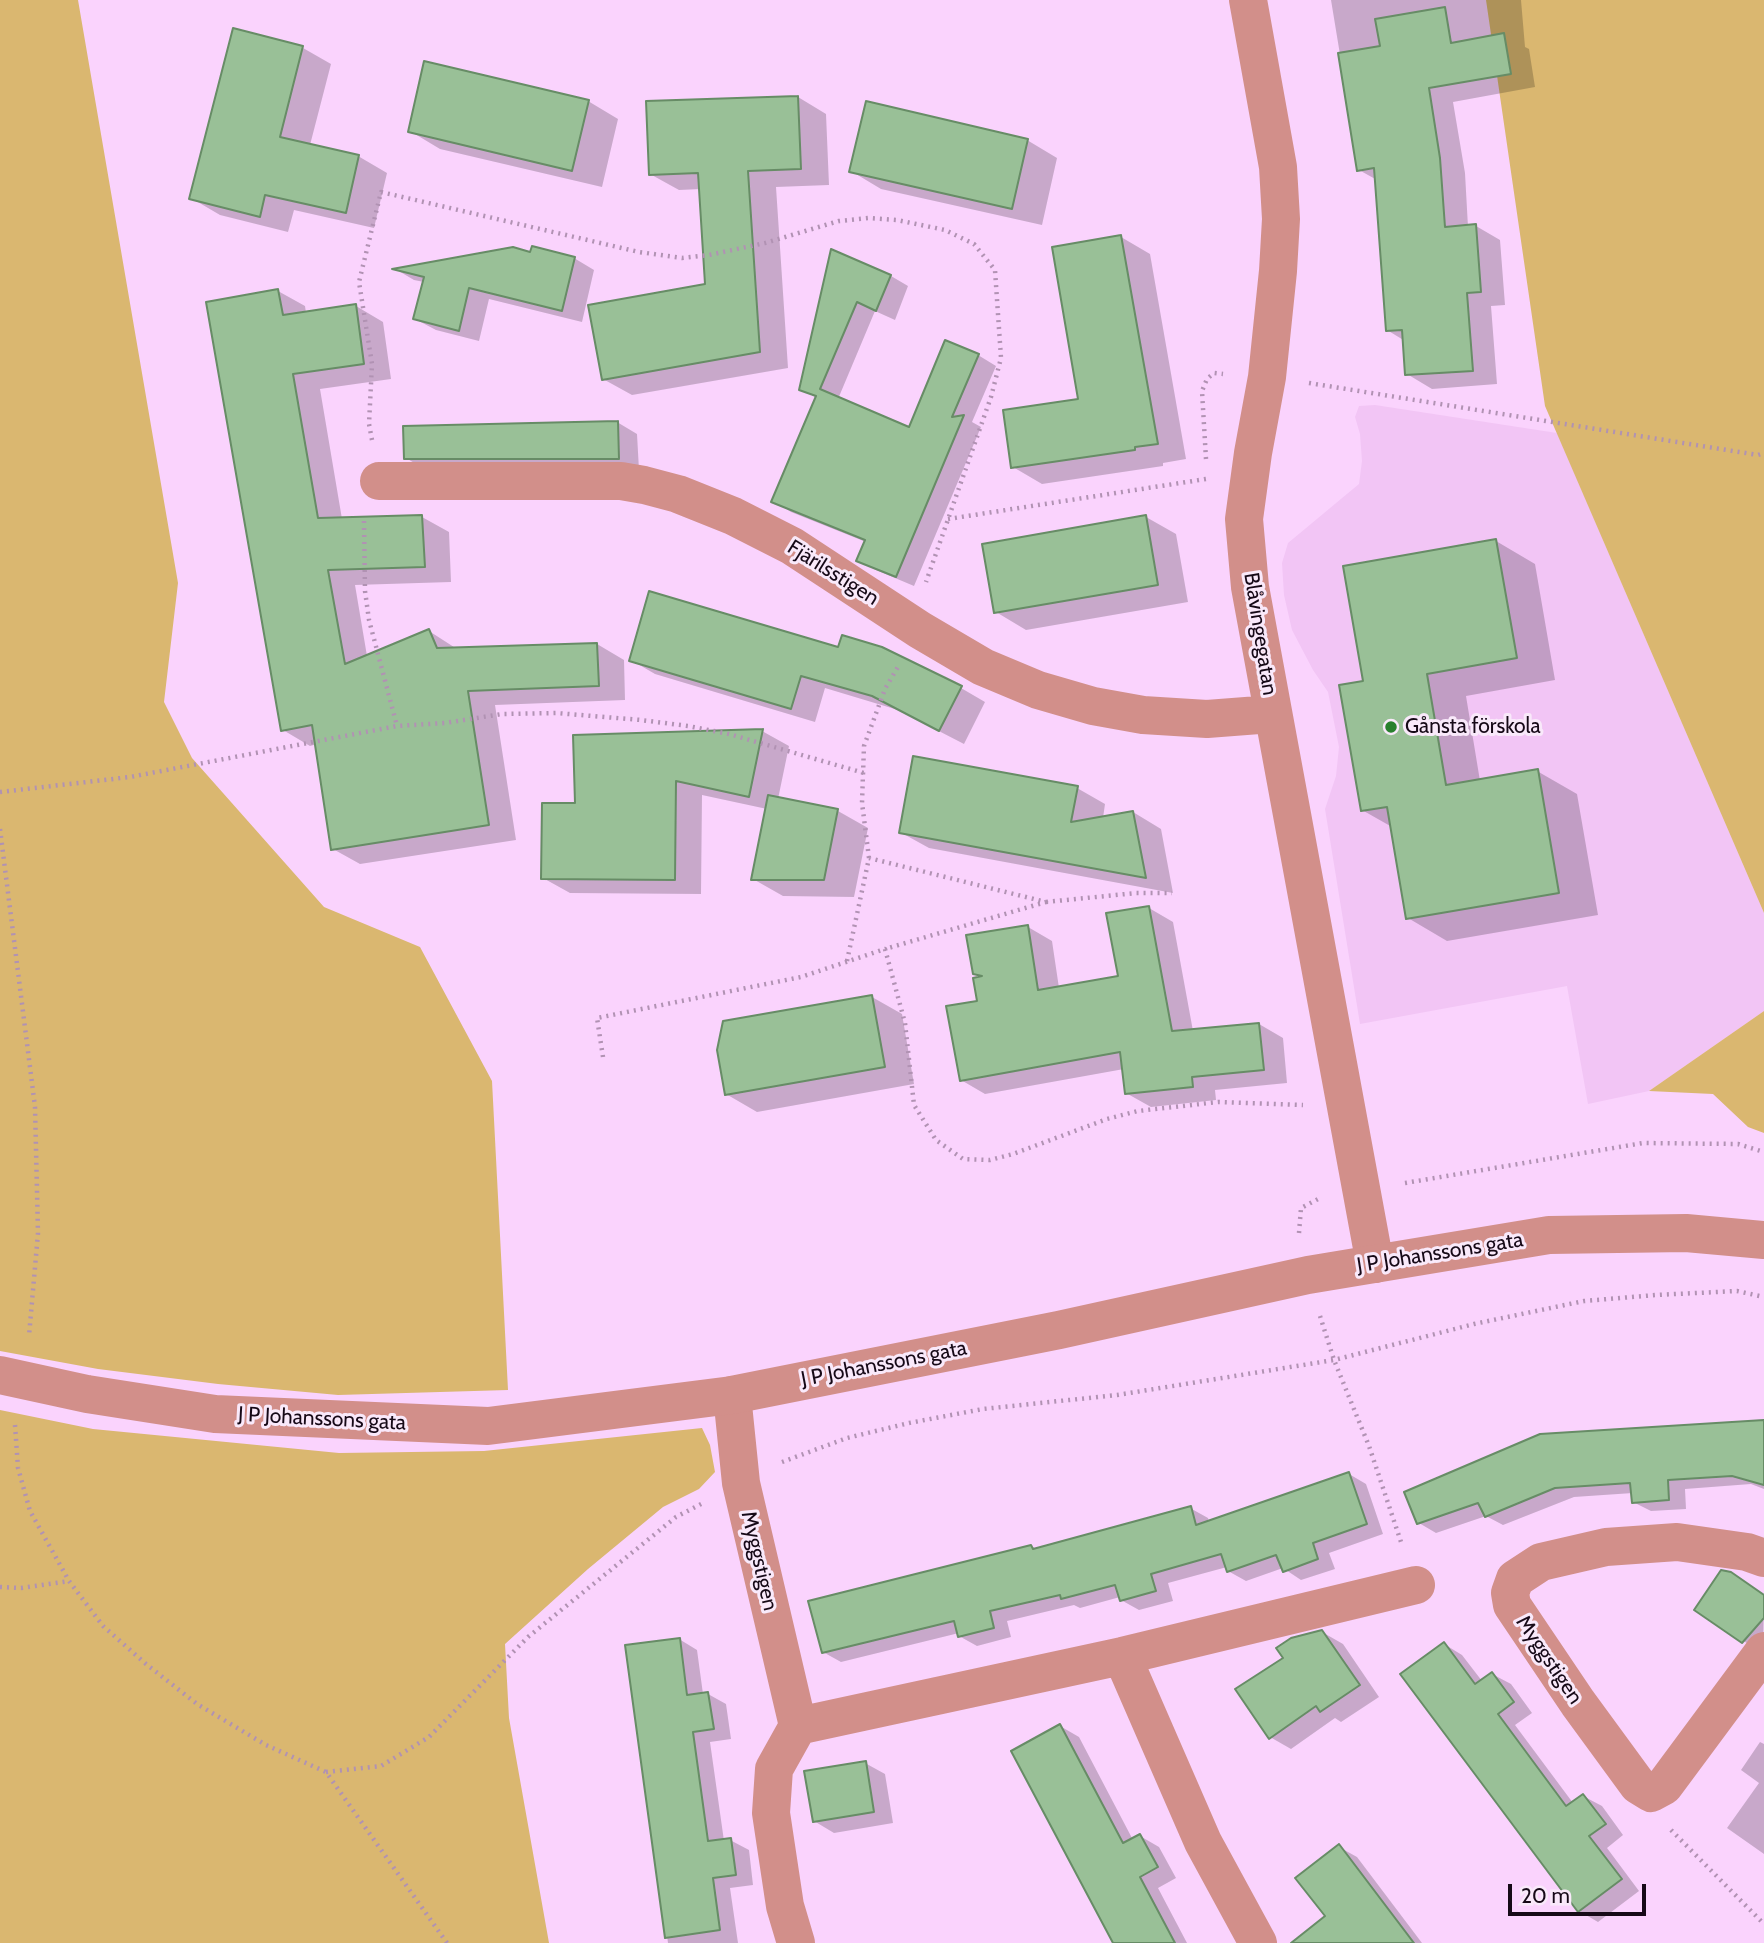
<!DOCTYPE html>
<meta charset="utf-8">
<style>
body{margin:0}
#map{position:relative;width:1764px;height:1943px;overflow:hidden;background:#fad3fd;font-family:Cabin,sans-serif}
canvas{display:block}
.scale{position:absolute;left:1508px;top:1884px;width:138px;height:32px;box-sizing:border-box;border:4px solid #160917;border-top:0;padding-left:9px;font-size:21px;line-height:24px;white-space:nowrap;color:#160917;-webkit-text-stroke:5px #f9e9fa;paint-order:stroke}
</style>
<div id="map">
<canvas width="1764" height="1943"></canvas>
<div class="scale">20 m</div>
</div>
<script>
const c = document.querySelector('canvas').getContext('2d');
c.lineJoin = 'round';
function paint(path, color) {
  c.fillStyle = color;
  c.fill(path, 'evenodd');
}
function toPath(rows) {
  const path = new Path2D();
  for (const r of rows) {
    path.moveTo(r[0], r[1]);
    for (let i = 2; i < r.length; i += 2) path.lineTo(r[i], r[i + 1]);
  }
  return path;
}
function stroke(path, color, width, dash) {
  c.strokeStyle = color;
  c.lineWidth = width;
  c.lineCap = dash ? 'butt' : 'round';
  c.setLineDash(dash || []);
  c.stroke(path);
}
function write(font, color, halo, rows, align = 'center') {
  c.font = font + ' Cabin,sans-serif';
  c.lineWidth = 6;
  c.setLineDash([]);
  c.textBaseline = 'middle';
  c.strokeStyle = halo;
  c.fillStyle = color;
  for (const [text, x, y, turn = 0] of rows) {
    c.save();
    c.translate(x, y);
    c.rotate((+turn || 0) * Math.PI / 180);
    c.textAlign = isNaN(turn) ? turn : align;
    if (halo) c.strokeText(text, 0, 0);
    c.fillText(text, 0, 0);
    c.restore();
  }
}
paint(toPath([
 [1375,405,1557,433,1764,913,1764,1011,1649,1091,1588,1104,1567,986,1360,1024,1325,809,1336,776,1339,747,1328,692,1313,670,1292,630,1284,595,1282,563,1288,543,1359,484,1362,461,1360,434,1355,417,1359,406]
]), '#f2c5f5');
paint(toPath([
 [0,0,78,0,178,583,164,702,192,758,324,907,420,947,492,1081,508,1390,338,1395,218,1384,98,1369,0,1351],
 [1486,0,1764,0,1764,913,1545,406],
 [1764,1011,1764,1133,1748,1127,1713,1094,1649,1091],
 [0,1410,93,1429,339,1453,484,1451,702,1428,710,1445,715,1472,699,1489,663,1507,588,1569,505,1644,509,1718,549,1943,0,1943]
]), '#dab770');
paint(toPath([
 [1331,0,1521,0,1525,47,1529,49,1535,87,1453,102,1465,173,1468,227,1476,226,1500,240,1505,305,1491,306,1497,384,1432,389,1407,374,1405,341,1387,330,1377,180,1359,170],
 [234,30,303,48,331,64,310,145,358,156,387,173,374,228,294,210,288,232,220,215,191,198],
 [798,97,826,114,829,185,776,187,788,368,632,395,603,379,707,285,701,189,679,190,650,174],
 [588,101,618,119,602,187,440,149,410,131],
 [1027,140,1057,158,1042,225,881,189,851,171],
 [1121,237,1150,254,1186,459,1163,463,1163,466,1042,484,1013,467,1080,400],
 [833,252,891,276,908,286,895,320,875,311,838,399,910,430,978,355,996,366,972,422,981,427,914,586,876,570,858,560,866,542,791,512,774,501,817,398,801,389],
 [532,254,574,258,594,270,582,322,489,299,479,341,436,330,415,319,424,282,414,280,397,270],
 [278,291,305,306,306,313,356,306,383,322,391,379,320,389,342,519,422,517,449,532,451,582,355,585,367,656,429,631,457,649,597,644,624,660,625,700,495,705,516,840,360,864,333,849,317,744,310,746,283,730],
 [617,422,637,434,639,470,426,470,406,458],
 [1146,517,1176,534,1188,602,1026,630,996,612],
 [1496,541,1535,564,1555,680,1466,696,1480,781,1537,771,1577,794,1598,915,1447,941,1408,918,1392,827,1362,810,1365,682],
 [631,660,961,688,985,702,964,744,898,710,825,688,815,722,655,674],
 [762,731,789,746,778,799,838,811,868,828,854,897,783,896,753,879,767,809,702,795,701,894,570,893,543,878,577,805],
 [1077,788,1105,804,1103,818,1133,812,1161,829,1173,893,929,848,900,832],
 [1149,908,1173,922,1193,1031,1259,1024,1283,1038,1287,1083,1215,1090,1216,1100,1151,1107,1126,1093,1124,1069,985,1094,961,1080,982,978,974,973,1028,927,1052,941,1059,988,1120,977],
 [872,997,902,1014,914,1084,757,1112,726,1094],
 [1764,1429,1764,1489,1751,1484,1685,1489,1686,1509,1651,1511,1633,1502,1633,1493,1574,1497,1503,1525,1486,1516,1436,1533,1419,1523,1406,1493],
 [1349,1474,1366,1484,1383,1534,1329,1553,1335,1569,1301,1580,1283,1568,1246,1581,1228,1571,1227,1567,1168,1583,1173,1601,1139,1610,1121,1600,1120,1597,1080,1608,1074,1605,1007,1621,1011,1637,977,1646,959,1636,959,1633,841,1662,823,1652,1031,1546,1037,1550,1190,1508,1208,1518,1209,1522],
 [1730,1573,1764,1595,1763,1654,1696,1609],
 [1322,1632,1343,1644,1379,1697,1341,1722,1335,1718,1291,1749,1270,1737],
 [679,1639,697,1650,703,1694,708,1694,726,1704,731,1739,710,1742,724,1841,730,1840,749,1850,753,1885,730,1888,738,1943,668,1943,627,1647],
 [1444,1644,1462,1655,1482,1681,1492,1674,1511,1684,1532,1713,1515,1725,1573,1803,1583,1796,1602,1806,1623,1835,1607,1848,1639,1891,1598,1922,1579,1911],
 [1060,1726,1079,1737,1133,1840,1140,1836,1159,1847,1176,1878,1158,1888,1187,1943,1115,1943],
 [1760,1742,1764,1744,1764,1854,1727,1828,1759,1783,1741,1770],
 [865,1763,885,1774,893,1823,834,1833,814,1821],
 [1339,1847,1357,1857,1422,1943,1323,1943]
]), '#0003');
const building = toPath([
 [1445,7,1451,43,1504,33,1511,74,1429,88,1440,158,1445,227,1476,224,1481,292,1467,293,1473,371,1405,375,1402,330,1386,331,1374,168,1357,171,1338,53,1380,46,1375,19,1445,7],
 [233,28,303,46,280,137,359,155,346,213,265,195,260,217,189,199,233,28],
 [424,61,589,100,572,171,408,132,424,61],
 [798,96,801,169,748,171,760,352,602,380,588,305,705,284,698,173,649,175,646,101,798,96],
 [866,101,1028,139,1012,209,849,172,866,101],
 [1121,235,1158,444,1135,447,1135,450,1011,468,1003,410,1078,399,1052,247,1121,235],
 [532,246,575,257,562,311,469,288,459,331,413,319,424,277,392,269,513,247,530,252,532,246],
 [831,249,891,275,876,311,857,302,820,389,909,427,945,340,979,354,952,417,964,415,896,577,856,561,865,540,771,502,816,396,799,390,831,249],
 [278,289,283,315,356,304,364,364,293,374,318,518,422,515,425,567,328,570,345,664,429,629,437,648,597,643,599,686,468,691,489,825,331,850,312,725,281,731,206,302,278,289],
 [618,421,619,459,404,459,403,426,618,421],
 [1146,515,1158,585,994,613,982,544,1146,515],
 [1496,539,1517,658,1427,674,1446,785,1538,769,1559,893,1406,919,1387,807,1361,811,1339,685,1363,681,1343,566,1496,539],
 [649,591,838,647,842,635,882,647,962,686,939,731,872,696,801,676,791,709,629,661,649,591],
 [763,729,749,797,676,781,675,880,541,879,542,803,575,803,573,735,763,729],
 [913,756,1078,786,1071,822,1133,811,1146,878,899,833,913,756],
 [768,795,838,809,824,880,751,880,768,795],
 [1149,906,1172,1031,1259,1023,1264,1070,1192,1077,1193,1087,1125,1094,1120,1052,960,1081,946,1006,977,1001,973,978,982,976,973,974,966,935,1028,925,1038,990,1118,976,1106,913,1149,906],
 [872,995,885,1067,725,1095,717,1050,723,1021,872,995],
 [1764,1420,1764,1485,1732,1476,1668,1480,1669,1500,1632,1503,1630,1483,1555,1488,1485,1517,1478,1503,1417,1524,1404,1492,1540,1434,1764,1420],
 [1349,1472,1367,1524,1313,1543,1318,1559,1283,1572,1276,1555,1227,1572,1221,1554,1151,1574,1156,1591,1120,1601,1115,1585,1061,1599,1060,1595,990,1611,994,1628,958,1637,954,1621,822,1653,808,1601,1031,1545,1033,1549,1191,1506,1196,1525,1349,1472],
 [1721,1570,1731,1572,1764,1595,1764,1618,1742,1643,1694,1610,1721,1570],
 [1322,1630,1360,1685,1320,1712,1316,1706,1269,1739,1235,1689,1283,1658,1276,1648,1291,1638,1322,1630],
 [680,1638,687,1695,708,1692,714,1729,693,1732,708,1841,731,1838,736,1875,713,1878,720,1930,665,1938,625,1645,680,1638],
 [1444,1642,1475,1684,1492,1672,1514,1702,1498,1714,1566,1806,1583,1794,1606,1824,1589,1836,1622,1879,1578,1912,1400,1674,1444,1642],
 [1060,1724,1123,1843,1140,1834,1158,1867,1140,1877,1175,1943,1113,1943,1011,1751,1060,1724],
 [866,1761,874,1812,813,1822,804,1771,866,1761],
 [1339,1844,1414,1943,1291,1943,1325,1916,1295,1878,1339,1844]
]);
paint(building, '#99c097');
stroke(building, '#678c66', 2);
stroke(toPath([
 [1309,383,1758,455,1764,453],
 [372,440,369,424,372,364,359,282,381,192,639,252,682,258,709,255,765,243,839,221,869,218,897,220,945,230,974,244,995,270,1001,358,991,397,926,582],
 [1206,459,1202,391,1207,379,1214,373,1223,374],
 [948,519,1206,479],
 [364,521,365,591,369,620,397,726],
 [0,792,130,777,397,726,445,723,502,714,556,713,641,720,688,726,729,734,864,773],
 [0,829,35,1107,38,1233,29,1336],
 [869,858,862,803,864,746,885,689,899,665],
 [1046,902,1136,893,1172,893],
 [847,961,869,858,1046,902,885,949],
 [603,1057,597,1018,801,977,885,949,905,1023,914,1105,936,1140,963,1159,990,1160,1013,1154,1107,1119,1138,1111,1218,1102,1303,1105],
 [1405,1183,1643,1143,1738,1144,1764,1152],
 [1299,1233,1301,1208,1320,1198],
 [1320,1316,1334,1360,1369,1446,1402,1545],
 [15,1425,18,1468,30,1511,69,1581,103,1626,146,1664,197,1704,266,1745,326,1772,447,1943],
 [782,1462,847,1438,909,1423,983,1409,1117,1395,1334,1360,1474,1324,1584,1301,1656,1295,1737,1291,1764,1297],
 [0,1587,21,1588,69,1581],
 [326,1772,381,1766,429,1737,528,1637,676,1517,703,1503],
 [1671,1830,1764,1924]
]), '#b192b3', 4.5, [2, 5]);
stroke(toPath([
 [1248,0,1278,167,1281,219,1278,271,1267,377,1253,453,1244,519,1250,587,1375,1264],
 [379,481,621,481,644,485,678,494,733,516,792,546,920,630,983,667,1038,690,1093,706,1143,715,1207,719,1272,714],
 [732,1395,741,1483,798,1726,1122,1656,1416,1585],
 [1764,1558,1747,1552,1677,1542,1606,1547,1541,1562,1515,1579,1510,1593,1512,1605,1578,1703,1638,1785,1651,1793,1664,1786,1764,1651],
 [1122,1656,1203,1842,1258,1943],
 [796,1943,785,1906,771,1813,774,1769,798,1726]
]), '#d28f8a', 38);
stroke(toPath([
 [0,1375,87,1394,215,1414,488,1426,732,1395,1059,1330,1308,1275,1549,1235,1686,1233,1764,1240]
]), '#d28f8a', 38);
for (const [x, y, r, color] of [
 [1391,727,7,"#29802e"]
]) {
  const dot = new Path2D();
  dot.arc(x, y, r, 0, 2 * Math.PI);
  c.fillStyle = color;
  c.fill(dot);
  stroke(dot, '#f9e9fa', 2.5);
}
write('21px', '#160917', '#f9e9fa', [
 ["Fjärilsstigen",833,573,32],
 ["Blåvingegatan",1260,634,81],
 ["J P Johanssons gata",1440,1253,-9],
 ["J P Johanssons gata",884,1364,-11],
 ["J P Johanssons gata",322,1419,3],
 ["Myggstigen",759,1561,77],
 ["Myggstigen",1549,1660,56]
]);
write('21px', '#160917', '#f9e9fa', [
 ["Gånsta förskola",1405,727]
], 'left');
</script>
